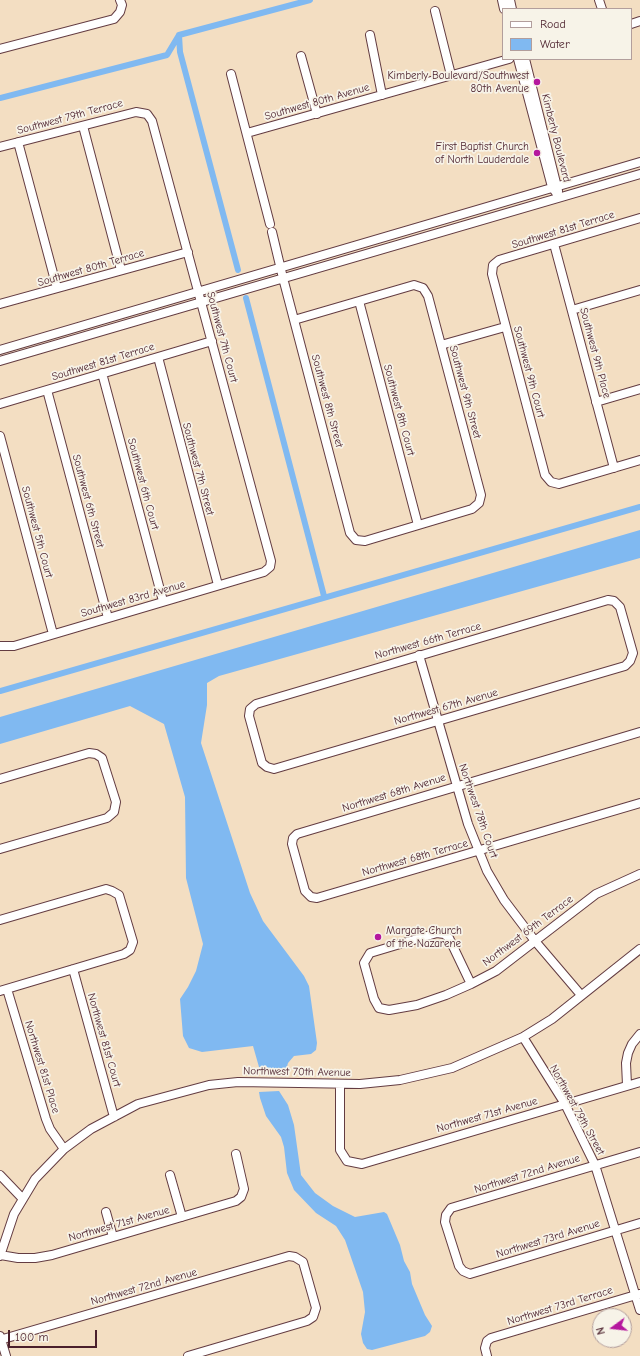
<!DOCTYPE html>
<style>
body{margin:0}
#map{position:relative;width:640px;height:1356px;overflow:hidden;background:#f3dec2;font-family:"Comic Neue",sans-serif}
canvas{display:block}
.legend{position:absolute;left:502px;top:8px;width:130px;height:52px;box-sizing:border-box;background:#f7f3e8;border:1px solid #b29e9c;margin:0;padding:5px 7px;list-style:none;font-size:12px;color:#4a1f2b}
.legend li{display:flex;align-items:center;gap:8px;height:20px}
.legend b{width:20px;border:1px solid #b29e9c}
.north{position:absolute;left:592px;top:1308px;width:40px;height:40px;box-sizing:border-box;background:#f7f3e8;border:1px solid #b29e9c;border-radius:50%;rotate:255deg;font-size:11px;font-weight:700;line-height:16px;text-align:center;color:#4a1f2b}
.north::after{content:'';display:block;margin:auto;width:14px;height:18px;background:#b5179e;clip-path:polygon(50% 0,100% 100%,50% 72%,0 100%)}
.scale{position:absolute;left:8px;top:1330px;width:89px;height:18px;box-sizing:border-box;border:2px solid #4a1f2b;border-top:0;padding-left:5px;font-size:12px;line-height:14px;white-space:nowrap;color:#4a1f2b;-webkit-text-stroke:3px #f7f3e8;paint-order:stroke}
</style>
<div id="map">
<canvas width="640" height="1356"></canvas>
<ul class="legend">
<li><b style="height:5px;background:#fff"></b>Road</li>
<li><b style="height:11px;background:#80b9f1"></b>Water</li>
</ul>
<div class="north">N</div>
<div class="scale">100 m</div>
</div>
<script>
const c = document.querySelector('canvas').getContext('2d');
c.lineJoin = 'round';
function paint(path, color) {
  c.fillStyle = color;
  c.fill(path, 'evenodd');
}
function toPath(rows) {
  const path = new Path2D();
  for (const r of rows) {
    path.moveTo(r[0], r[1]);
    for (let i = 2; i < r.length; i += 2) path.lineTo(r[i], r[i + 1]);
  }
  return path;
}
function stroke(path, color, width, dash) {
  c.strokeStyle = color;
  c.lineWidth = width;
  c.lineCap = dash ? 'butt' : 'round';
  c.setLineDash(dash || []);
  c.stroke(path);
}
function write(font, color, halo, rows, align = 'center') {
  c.font = font + ' "Comic Neue",sans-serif';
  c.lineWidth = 3.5;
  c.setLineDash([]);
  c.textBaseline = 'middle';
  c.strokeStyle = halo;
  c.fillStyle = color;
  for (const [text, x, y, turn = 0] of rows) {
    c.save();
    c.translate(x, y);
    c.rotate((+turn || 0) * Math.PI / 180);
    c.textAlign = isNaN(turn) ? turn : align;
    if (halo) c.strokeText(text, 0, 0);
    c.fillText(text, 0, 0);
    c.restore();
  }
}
paint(toPath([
 [640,530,640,558,219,676,207,683,207,705,201,743,250,893,263,921,304,976,309,986,317,1043,316,1050,311,1054,294,1056,288,1063,285,1074,261,1074,253,1046,202,1052,189,1048,183,1036,180,999,188,987,196,971,203,944,186,878,185,797,164,724,130,706,0,744,0,717],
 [279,1091,288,1105,294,1125,301,1175,315,1193,333,1206,355,1217,384,1212,387,1214,400,1245,404,1261,410,1272,412,1284,425,1315,432,1326,430,1332,425,1336,372,1350,367,1349,363,1343,361,1334,365,1312,363,1292,345,1240,336,1226,316,1213,294,1190,287,1173,284,1147,281,1137,266,1116,260,1098,259,1092]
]), '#80b9f1');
stroke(toPath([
 [179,35,180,52,238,270],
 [0,98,167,55,179,35,310,0],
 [246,298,324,596],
 [0,691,640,507]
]), '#80b9f1', 6);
const minor = toPath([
 [502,0,504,9],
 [510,0,512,9],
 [599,0,602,9],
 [435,11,451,75],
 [631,24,640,21],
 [370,35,382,95],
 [0,49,114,19,120,12,122,5,120,0],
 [301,56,317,114],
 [518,59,552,187,559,197],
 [525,59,558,191],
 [231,74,270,224],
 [83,126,121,270],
 [247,133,509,59],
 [18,142,57,288],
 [0,147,136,112,147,114,152,121,271,561,270,567,264,572,14,646,0,646],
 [640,218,499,260,493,265,492,274,545,475,551,482,559,484,640,460],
 [272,232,283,278,350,533,356,540,365,541,472,509,479,503,481,495,428,296,423,288,414,285,294,320],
 [554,244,614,468],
 [359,301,418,525],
 [0,304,188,252],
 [572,310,640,290],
 [441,345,505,327],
 [0,350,640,162],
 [158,357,218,585],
 [0,361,640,174],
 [102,373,163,601],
 [47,390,108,618],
 [596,402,640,389],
 [0,404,212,341],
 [0,436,53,634],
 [608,600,614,601,620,607,633,653,630,661,625,666,274,769,267,767,262,763,249,716,250,709,256,704,608,600],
 [419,655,468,824,487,871,504,900,535,941,581,995],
 [640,732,297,834,293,838,292,844,305,891,311,897,317,898,640,803],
 [0,779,89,753,96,754,102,758,116,802,114,812,107,818,0,849],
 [0,920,106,889,112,891,119,895,133,942,130,950,124,954,0,991],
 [73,969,114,1117],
 [471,984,449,938,444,934,437,933,370,953,364,963,374,999,379,1008,389,1010,417,1005,446,995,471,984,496,971,596,894,640,874],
 [7,989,46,1119,50,1129,64,1149],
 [523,1037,565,1104,595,1165,640,1310],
 [340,1085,340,1150,347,1161,362,1164,640,1082],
 [627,1085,626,1063,628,1053,632,1044,640,1034],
 [640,1152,451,1208,446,1215,445,1222,459,1266,463,1271,470,1274,640,1223],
 [0,1175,22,1198],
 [170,1175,182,1217],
 [106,1212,113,1237],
 [0,1255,18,1258,35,1258,52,1255,236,1201,241,1197,244,1189,236,1154],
 [0,1256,14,1214,35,1179,64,1149,91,1129,138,1104,209,1085,238,1082,360,1084,400,1080,452,1068,523,1037,552,1019,640,949],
 [0,1336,6,1356],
 [0,1340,289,1256,295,1257,303,1262,316,1308,313,1317,307,1321,188,1356],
 [487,1356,485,1348,487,1341,491,1338,639,1294]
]);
stroke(minor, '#633c42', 10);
stroke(minor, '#fff', 8);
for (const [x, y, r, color] of [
 [537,82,4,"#b5179e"],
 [537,153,4,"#b5179e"],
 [378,937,4,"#b5179e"]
]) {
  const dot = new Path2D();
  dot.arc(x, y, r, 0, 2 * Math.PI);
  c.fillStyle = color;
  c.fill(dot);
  stroke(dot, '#f7f3e8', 1.5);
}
write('11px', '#4a1f2b', '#f7f3e8', [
 ["Kimberly Boulevard/Southwest",529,76],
 ["80th Avenue",529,89],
 ["First Baptist Church",529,147],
 ["of North Lauderdale",529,160],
 ["Margate Church",386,931,"left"],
 ["of the Nazarene",386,944,"left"]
], 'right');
write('11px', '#4a1f2b', '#f7f3e8', [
 ["Southwest 80th Avenue",317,102,-16],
 ["Southwest 79th Terrace",70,117,-15],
 ["Kimberly Boulevard",556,138,76],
 ["Southwest 81st Terrace",563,230,-17],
 ["Southwest 80th Terrace",91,268,-16],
 ["Southwest 7th Court",222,337,75],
 ["Southwest 9th Place",595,353,75],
 ["Southwest 81st Terrace",103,362,-17],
 ["Southwest 9th Court",529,372,75],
 ["Southwest 9th Street",465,392,75],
 ["Southwest 8th Street",327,401,75],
 ["Southwest 8th Court",399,410,75],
 ["Southwest 7th Street",198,469,75],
 ["Southwest 6th Court",143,484,75],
 ["Southwest 6th Street",88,501,75],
 ["Southwest 5th Court",37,532,75],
 ["Southwest 83rd Avenue",133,599,-16],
 ["Northwest 66th Terrace",428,641,-16],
 ["Northwest 67th Avenue",446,707,-16],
 ["Northwest 68th Avenue",394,793,-17],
 ["Northwest 78th Court",478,811,71],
 ["Northwest 68th Terrace",415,858,-16],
 ["Northwest 69th Terrace",528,931,-37],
 ["Northwest 81st Court",104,1040,74],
 ["Northwest 81st Place",42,1067,73],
 ["Northwest 70th Avenue",297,1072,1],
 ["Northwest 79th Street",577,1110,61],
 ["Northwest 71st Avenue",487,1115,-16],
 ["Northwest 72nd Avenue",527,1174,-17],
 ["Northwest 71st Avenue",119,1224,-16],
 ["Northwest 73rd Avenue",548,1239,-17],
 ["Northwest 72nd Avenue",144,1287,-16],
 ["Northwest 73rd Terrace",560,1306,-17]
]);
</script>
